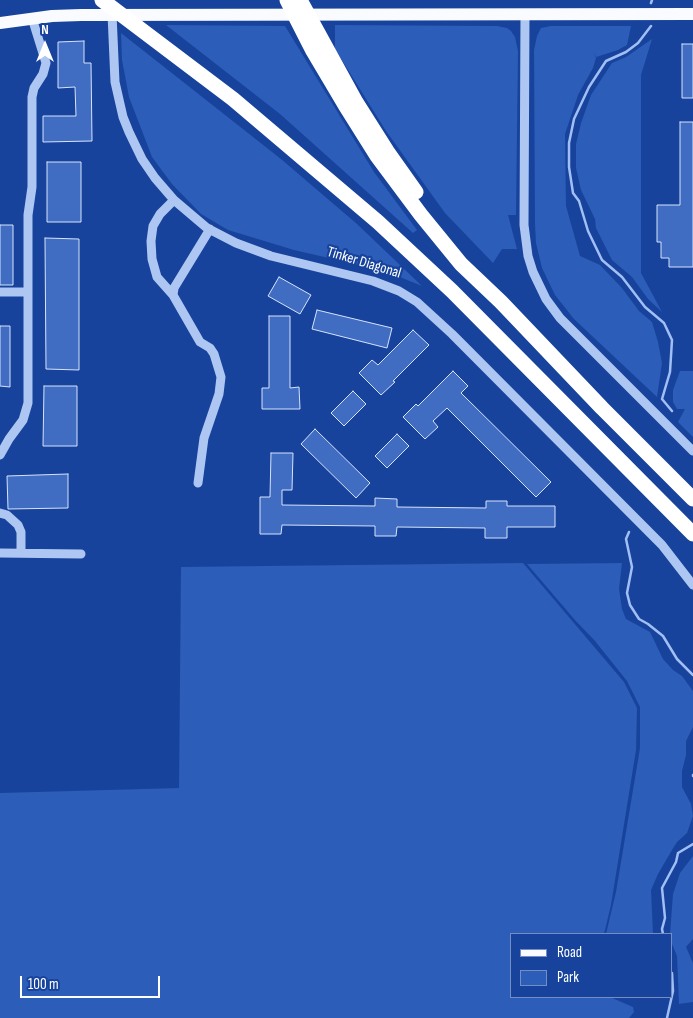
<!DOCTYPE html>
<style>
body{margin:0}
#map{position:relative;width:693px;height:1018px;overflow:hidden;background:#17439c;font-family:"Sofia Sans Condensed",sans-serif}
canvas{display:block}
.legend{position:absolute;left:510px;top:933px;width:162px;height:65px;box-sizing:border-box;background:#17439c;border:1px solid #748ec4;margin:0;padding:6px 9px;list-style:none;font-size:15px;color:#fff}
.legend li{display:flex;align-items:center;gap:10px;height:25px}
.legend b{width:25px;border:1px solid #748ec4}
.north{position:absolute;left:20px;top:20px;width:50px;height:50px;-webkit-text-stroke:4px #17439c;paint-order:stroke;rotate:0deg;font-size:14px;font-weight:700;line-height:20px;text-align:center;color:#fff}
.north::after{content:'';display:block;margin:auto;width:18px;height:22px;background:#fff;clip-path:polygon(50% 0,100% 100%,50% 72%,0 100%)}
.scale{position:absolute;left:20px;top:976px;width:140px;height:22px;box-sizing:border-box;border:2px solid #fff;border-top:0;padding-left:6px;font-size:15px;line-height:18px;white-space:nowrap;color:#fff;-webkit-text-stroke:4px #17439c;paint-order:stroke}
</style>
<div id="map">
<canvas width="693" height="1018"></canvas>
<ul class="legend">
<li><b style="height:6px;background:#f9fbff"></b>Road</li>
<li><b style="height:14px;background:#2b5db9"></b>Park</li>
</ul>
<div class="north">N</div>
<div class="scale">100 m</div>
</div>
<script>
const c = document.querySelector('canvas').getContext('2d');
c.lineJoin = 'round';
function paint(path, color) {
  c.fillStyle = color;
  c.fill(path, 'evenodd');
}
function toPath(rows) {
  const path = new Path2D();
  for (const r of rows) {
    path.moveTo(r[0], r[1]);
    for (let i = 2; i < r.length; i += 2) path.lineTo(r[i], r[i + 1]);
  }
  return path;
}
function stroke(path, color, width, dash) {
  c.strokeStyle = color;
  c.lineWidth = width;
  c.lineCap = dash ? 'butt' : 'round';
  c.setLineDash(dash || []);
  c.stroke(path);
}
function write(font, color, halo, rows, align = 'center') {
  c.font = font + ' "Sofia Sans Condensed",sans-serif';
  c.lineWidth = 4.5;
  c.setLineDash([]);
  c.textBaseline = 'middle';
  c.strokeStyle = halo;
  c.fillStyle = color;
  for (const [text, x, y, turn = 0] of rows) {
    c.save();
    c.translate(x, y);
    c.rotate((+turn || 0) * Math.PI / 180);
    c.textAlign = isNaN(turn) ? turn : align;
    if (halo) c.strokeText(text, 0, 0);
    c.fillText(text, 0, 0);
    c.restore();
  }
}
paint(toPath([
 [166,25,285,26,374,172,417,230,413,233,280,114],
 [335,25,497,26,507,28,511,31,515,37,518,51,516,215,508,215,517,249,502,249,493,263,445,213,386,131,335,49],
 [551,26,631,26,627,45,618,50,596,57,593,51,596,58,593,68,578,95,565,134,566,206,580,256,600,265,622,288,639,311,652,322,658,342,662,363,657,397,574,319,555,295,542,268,536,243,535,224,534,50,537,36,541,28],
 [121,33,281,159,357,224,422,286,385,271,294,250,228,230,201,214,172,184,152,157,129,97,122,60],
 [652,39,641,75,641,273,662,312,648,299,632,277,612,260,596,228,595,219,581,190,576,168,576,144,581,123,591,95,612,63,626,57],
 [680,371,693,371,693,437,678,422,685,409,677,409,673,402,673,390],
 [523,563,624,682,637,708,636,750,611,905,604,934,512,934,512,997,610,997,633,1007,634,1012,629,1018,0,1018,0,793,179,788,181,567],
 [622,563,619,589,622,609,626,619,650,632,663,659,673,670,682,676,693,691,693,727,686,741,686,755,682,771,682,787,691,804,693,816,687,833,677,842,672,850,658,874,651,890,653,934,606,934,616,892,640,748,640,707,627,681,595,641,575,620,527,564],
 [693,856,693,939,686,947,693,963,693,1002,679,1004,677,956,672,944,672,934,670,934,673,894,680,873]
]), '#2b5db9');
stroke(toPath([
 [651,3,652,0],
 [651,26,638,43,626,52,606,61,589,87,574,119,569,143,569,167,573,193,579,201,588,231,602,260,622,277,645,307,664,323,672,340,670,372,662,399,672,411],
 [629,532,626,539,632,567,627,593,630,605,639,619,648,624,663,636,677,659,693,675],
 [693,775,693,776],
 [663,934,662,929,665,918,662,888,676,862,678,853,693,844],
 [667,1018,673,991,672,973]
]), '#a1bff4', 2.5);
const building = toPath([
 [84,41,84,63,91,63,92,141,43,142,43,116,76,116,75,87,58,88,58,42,84,41],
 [682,44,693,44,693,98,682,98,682,44],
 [680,122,693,122,693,267,669,267,669,258,661,258,661,242,657,242,657,205,680,205,680,122],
 [47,162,81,162,81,222,47,222,47,162],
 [0,225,13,225,13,285,0,285,0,225],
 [45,238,79,239,79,370,46,369,45,238],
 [279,277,311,295,300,314,268,296,279,277],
 [317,310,392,328,387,348,312,329,317,310],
 [269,316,290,316,290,388,299,387,300,409,262,409,262,388,269,388,269,316],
 [0,326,10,326,10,387,0,386,0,326],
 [413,330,429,345,393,381,395,382,381,395,359,373,372,360,378,365,413,330],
 [453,371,468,386,461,393,551,482,536,497,447,408,433,421,438,427,425,439,403,417,416,404,418,406,453,371],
 [44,386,77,386,77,446,43,446,44,386],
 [353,391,366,404,344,426,331,413,353,391],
 [315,429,370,483,356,498,301,444,315,429],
 [397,434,409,446,387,468,375,456,397,434],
 [271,453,293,453,292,490,282,490,282,505,375,506,375,498,397,499,397,507,486,508,486,501,507,501,507,506,555,506,555,527,507,527,507,538,485,538,485,528,397,527,396,536,375,536,375,526,282,525,281,534,260,534,260,497,270,497,271,453],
 [68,474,68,508,8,509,7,476,68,474]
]);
paint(building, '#406dc2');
stroke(building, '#d6e3fc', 1);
stroke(toPath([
 [112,14,115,82,123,117,129,132,142,159,155,178,174,200,207,228,236,243,271,256,373,281,399,291,417,302,452,334,662,545,693,585],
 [525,14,524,225,528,256,533,272,546,299,560,318,693,451],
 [0,292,28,292],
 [173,295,157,277,152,259,151,241,153,226,160,214,174,200],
 [0,455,9,439,23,420,28,403,28,215,32,187,32,97,34,88,43,74,46,63,32,18],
 [198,483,204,438,219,394,221,377,214,354,210,348,200,342,173,295,174,288,210,229],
 [0,513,7,515,18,525,21,532,21,553],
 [0,553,81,554]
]), '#aec6f2', 9);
stroke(toPath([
 [0,23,52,16,81,15,693,14]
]), '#f9fbff', 12);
stroke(toPath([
 [102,0,233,99,378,222,452,291,693,534],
 [287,0,313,51,345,105,377,156,421,215,461,264,501,302,602,408,693,499],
 [300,0,356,102,387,151,416,192]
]), '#fff', 15);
write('15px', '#fff', '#17439c', [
 ["Tinker Diagonal",364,263,17]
]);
</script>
